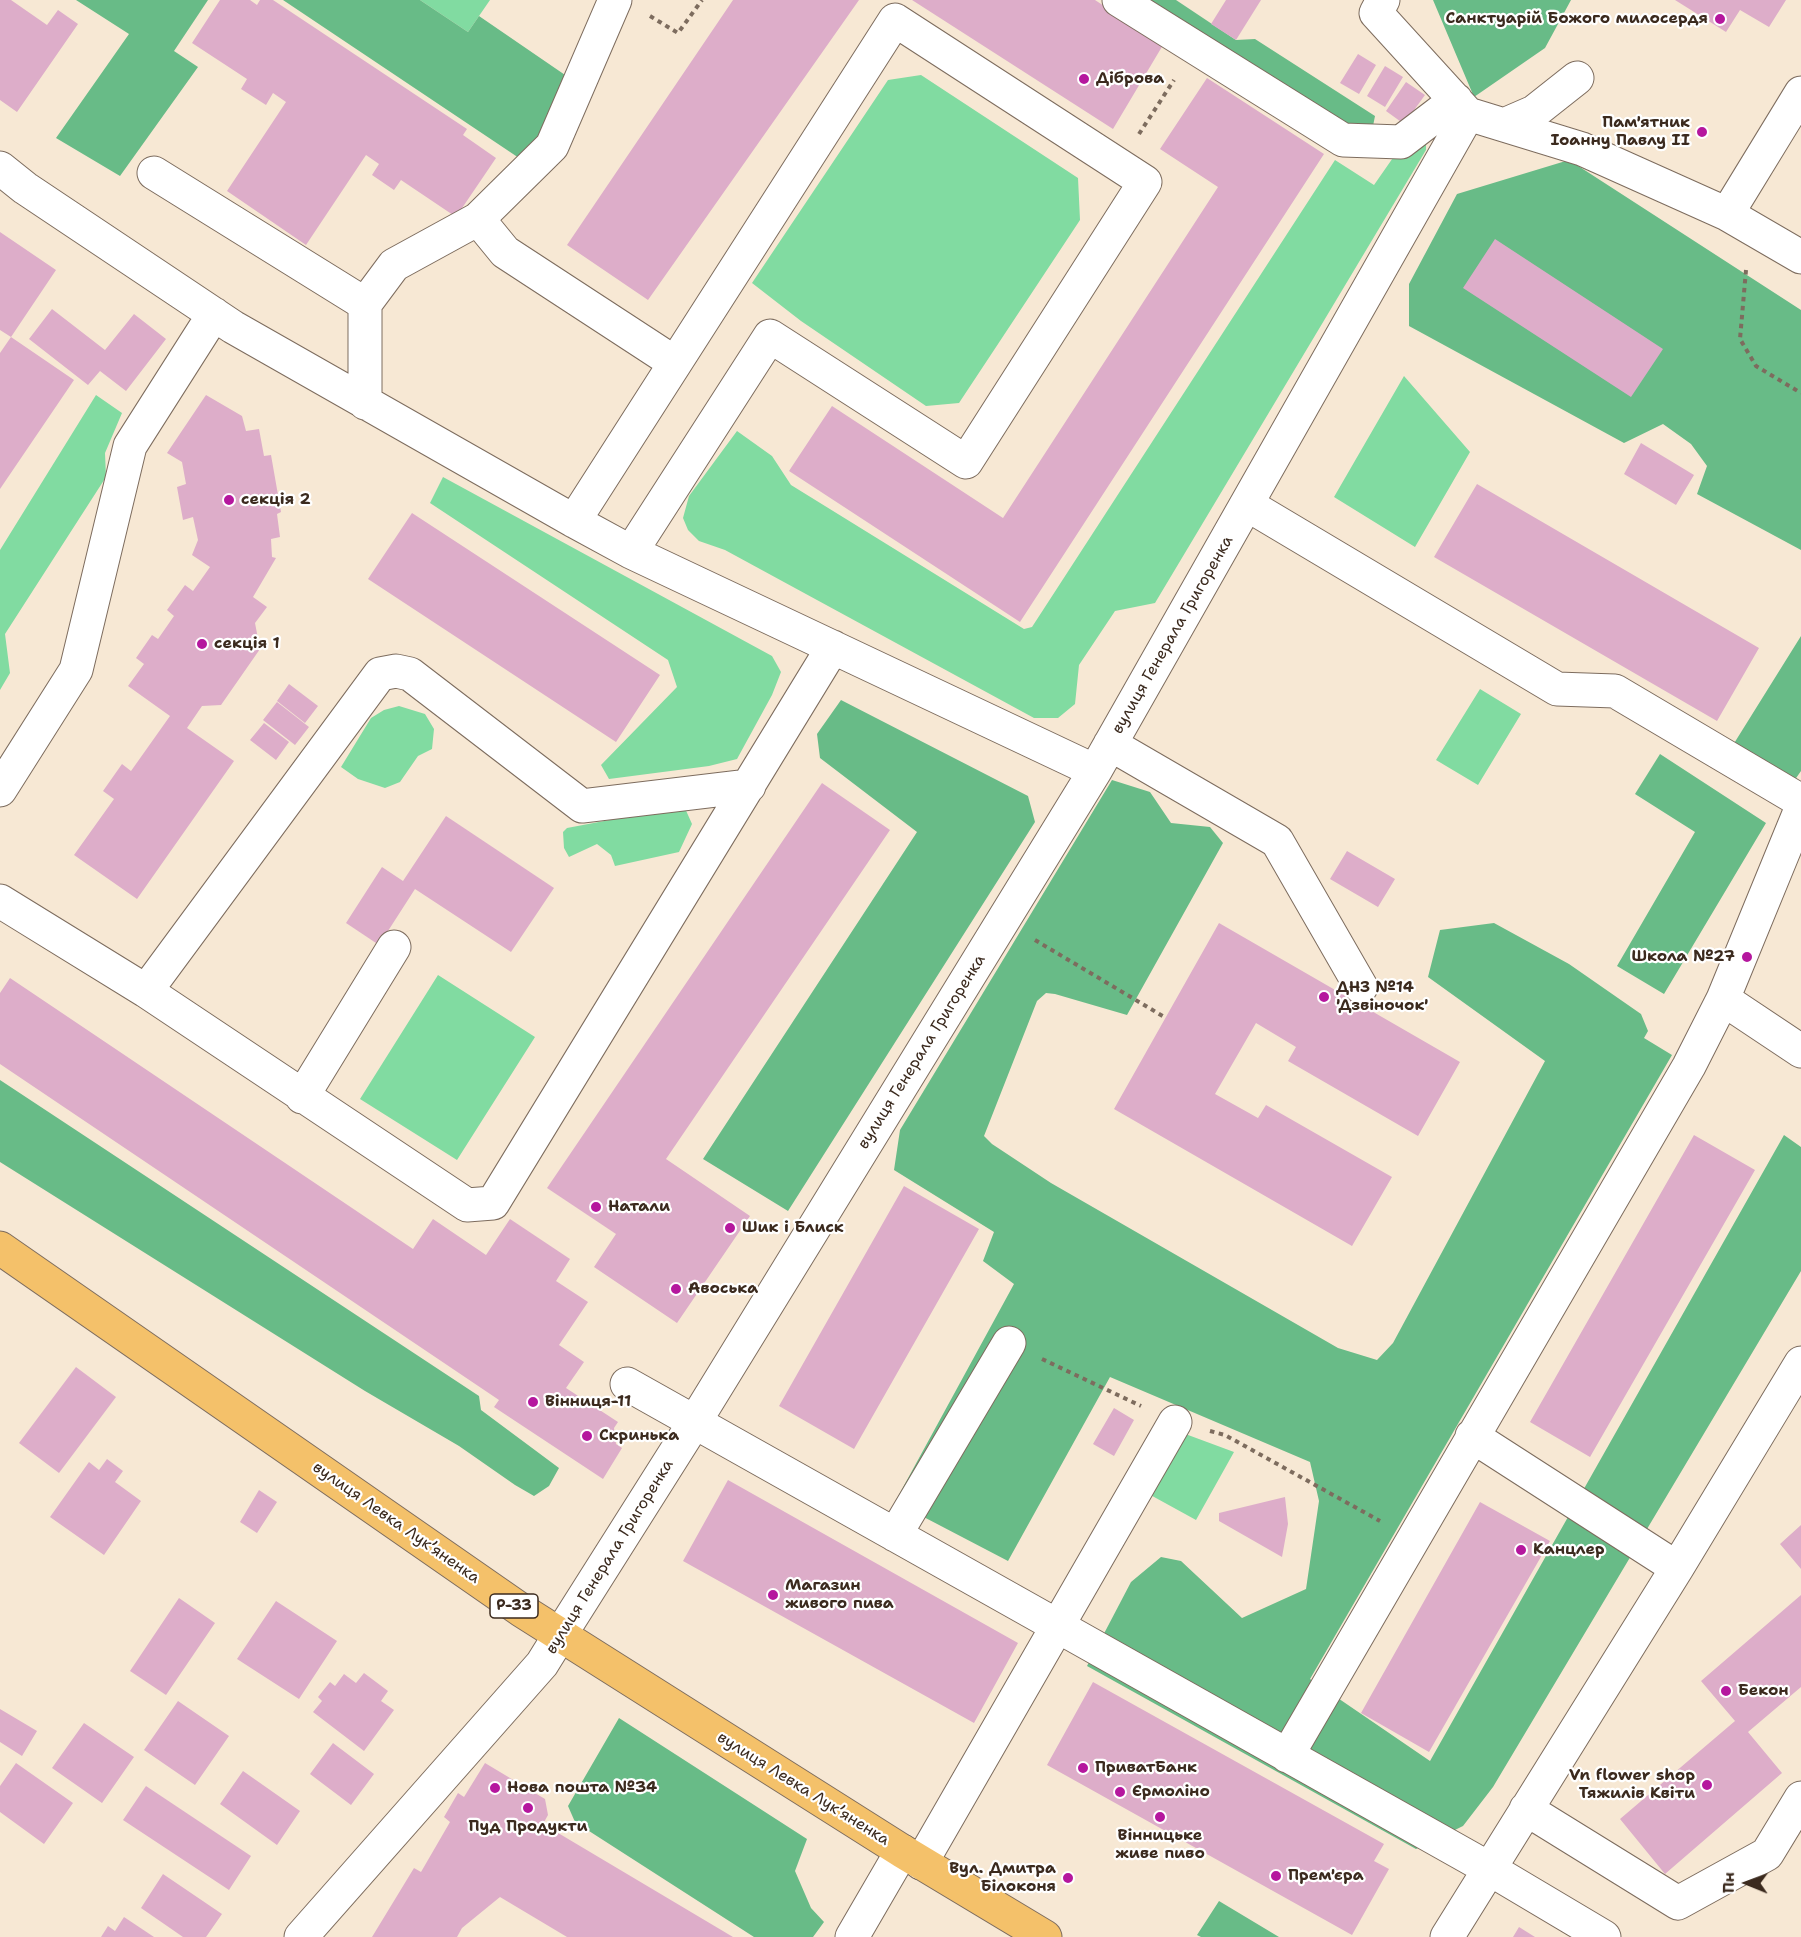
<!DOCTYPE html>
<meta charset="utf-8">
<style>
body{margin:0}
#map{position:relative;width:1801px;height:1937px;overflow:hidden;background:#f7e8d4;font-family:"Shantell Sans",sans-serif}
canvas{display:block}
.north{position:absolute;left:1717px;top:1853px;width:60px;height:60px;-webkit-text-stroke:4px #fff;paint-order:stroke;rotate:271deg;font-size:16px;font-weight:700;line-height:24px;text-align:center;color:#3b2a1e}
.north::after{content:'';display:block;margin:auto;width:21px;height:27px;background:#3b2a1e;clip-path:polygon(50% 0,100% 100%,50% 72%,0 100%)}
</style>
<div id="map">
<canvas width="1801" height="1937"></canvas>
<div class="north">Пн</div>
</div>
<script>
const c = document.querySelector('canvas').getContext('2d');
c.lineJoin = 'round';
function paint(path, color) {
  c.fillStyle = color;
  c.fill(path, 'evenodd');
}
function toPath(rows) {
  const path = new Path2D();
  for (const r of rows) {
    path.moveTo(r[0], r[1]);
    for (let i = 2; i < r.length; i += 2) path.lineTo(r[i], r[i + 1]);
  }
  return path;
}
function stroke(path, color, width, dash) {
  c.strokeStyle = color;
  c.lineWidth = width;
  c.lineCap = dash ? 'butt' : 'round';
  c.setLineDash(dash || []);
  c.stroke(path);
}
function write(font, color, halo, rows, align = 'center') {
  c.font = font + ' "Shantell Sans",sans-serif';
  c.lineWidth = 4.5;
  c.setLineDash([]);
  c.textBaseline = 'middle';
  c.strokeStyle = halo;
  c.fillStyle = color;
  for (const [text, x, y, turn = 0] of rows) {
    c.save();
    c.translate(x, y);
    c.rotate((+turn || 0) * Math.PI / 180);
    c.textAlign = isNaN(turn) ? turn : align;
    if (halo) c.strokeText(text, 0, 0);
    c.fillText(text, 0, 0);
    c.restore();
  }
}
paint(toPath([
 [420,0,490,0,468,32],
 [921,75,1078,178,1080,220,959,403,926,406,801,321,752,283,888,80],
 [1426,137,1426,150,1155,603,1115,611,1079,665,1075,704,1058,718,1034,718,725,550,699,541,688,530,683,518,689,496,737,431,772,456,791,485,1024,629,1032,627,1335,160,1374,185,1397,152],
 [1404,376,1470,452,1415,547,1334,497],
 [96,395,122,413,105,453,106,477,5,634,10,673,0,690,0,550],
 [443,477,772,656,781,672,772,695,737,759,709,766,609,779,601,765,677,687,668,660,430,503],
 [1480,689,1521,714,1478,785,1436,760],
 [399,706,425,714,434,729,432,749,418,756,400,782,385,788,358,779,341,767,371,718,384,710],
 [684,806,692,824,679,852,615,866,611,855,597,844,569,857,564,848,563,832,567,828],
 [438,975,535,1037,457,1160,360,1099],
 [1180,1432,1234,1452,1196,1520,1145,1492]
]), '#81dba1');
paint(toPath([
 [76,0,208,0,174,51,198,67,120,176,56,138,129,34],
 [283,0,420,0,468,32,479,16,568,77,546,141,522,160],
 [1141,0,1176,0,1236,40,1255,39,1375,116,1371,136,1350,135],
 [1433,0,1571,0,1545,48,1474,97],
 [1569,160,1801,310,1801,550,1697,494,1707,466,1691,444,1663,424,1624,443,1409,326,1409,284,1457,194],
 [1801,636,1801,771,1794,781,1733,745],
 [841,700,1028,796,1035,822,788,1211,703,1159,917,832,820,758,817,734],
 [1660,754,1766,823,1664,994,1617,966,1695,832,1635,794],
 [1112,780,1150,792,1171,823,1210,827,1223,843,1127,1015,1055,994,1046,993,1037,1001,984,1136,992,1144,1051,1183,1338,1348,1377,1360,1393,1343,1545,1061,1428,977,1440,930,1494,923,1569,964,1641,1014,1648,1031,1644,1038,1672,1055,1310,1679,1430,1761,1784,1135,1801,1147,1801,1271,1493,1787,1463,1826,1416,1849,1087,1666,1131,1582,1161,1557,1181,1561,1242,1618,1306,1589,1319,1501,1310,1462,1110,1377,1008,1561,895,1502,1014,1284,983,1261,994,1232,894,1170,900,1130],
 [0,1080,479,1396,481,1410,559,1468,549,1486,534,1496,515,1485,459,1446,365,1391,0,1162],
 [619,1718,807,1839,795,1871,811,1908,824,1922,813,1937,754,1937,575,1822,568,1806],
 [1219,1901,1279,1937,1201,1937,1197,1935]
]), '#68bb87');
paint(toPath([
 [0,0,11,0,47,25,58,10,78,24,17,112,0,100],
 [220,0,250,0,257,5,260,0,273,0,467,129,463,135,496,158,456,217,401,180,394,190,372,175,379,164,366,155,306,245,227,191,286,102,273,93,266,105,241,89,247,79,192,43],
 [733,0,859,0,648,300,567,245],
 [912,0,1095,0,1163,45,1113,129],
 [1226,0,1261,0,1236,40,1211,24],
 [1675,0,1786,0,1769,27,1740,10,1726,32],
 [1358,54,1376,65,1359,94,1340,83],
 [1385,66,1403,77,1385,107,1367,96],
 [1207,78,1324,154,1020,622,789,471,832,406,1003,518,1218,187,1160,149],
 [1406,82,1425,95,1404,124,1386,111],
 [0,232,56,270,11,337,0,330],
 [1495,239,1663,349,1631,397,1463,288],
 [52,309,105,350,134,314,166,339,126,391,100,371,88,385,29,339],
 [11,337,74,380,0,489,0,353],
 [206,395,242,416,246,431,259,429,264,456,271,455,281,512,277,514,280,537,271,539,272,557,276,558,253,597,267,607,255,623,260,649,221,705,202,706,187,728,234,761,137,899,74,855,114,799,103,791,122,764,131,771,170,716,128,686,144,664,136,658,152,635,158,639,174,616,167,610,185,585,193,591,210,567,192,555,198,540,193,517,183,520,177,487,186,484,182,462,167,453],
 [1641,443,1694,475,1676,505,1624,474],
 [1477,484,1759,648,1717,721,1434,557],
 [412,513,660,675,616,742,368,579],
 [289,684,318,706,305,723,277,701],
 [277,702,309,727,295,745,263,720],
 [264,723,289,742,276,760,250,740],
 [822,783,890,830,666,1159,750,1216,677,1323,594,1267,616,1234,547,1188],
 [446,816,554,888,511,952,415,889,379,945,346,923,382,867,403,881],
 [1347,851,1395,879,1378,907,1330,879],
 [1219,923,1460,1062,1418,1136,1288,1061,1296,1047,1256,1023,1215,1094,1258,1118,1266,1105,1392,1177,1352,1246,1114,1109],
 [10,978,413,1249,433,1219,486,1255,510,1219,570,1259,556,1281,588,1302,559,1345,584,1362,566,1388,618,1422,614,1428,616,1444,622,1448,603,1479,494,1407,499,1400,0,1064,0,993],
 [1694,1135,1755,1170,1590,1457,1530,1422],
 [904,1186,979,1229,854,1449,779,1406],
 [76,1367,116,1397,59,1473,19,1443],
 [1114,1408,1134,1420,1114,1456,1093,1444],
 [107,1459,123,1471,115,1482,141,1501,104,1555,50,1517,89,1462,99,1470],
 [728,1480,1018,1643,974,1723,683,1561],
 [259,1490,277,1502,257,1533,240,1522],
 [1285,1497,1288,1524,1282,1557,1219,1521,1219,1513],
 [1480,1502,1550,1541,1429,1752,1361,1713],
 [1801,1525,1801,1569,1780,1544],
 [1801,1595,1801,1687,1748,1732,1782,1773,1665,1874,1620,1819,1735,1721,1701,1681],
 [179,1598,215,1623,166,1695,130,1671],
 [276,1601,337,1641,299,1699,237,1659],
 [364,1673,388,1691,381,1701,394,1710,364,1751,313,1712,322,1701,318,1697,330,1682,335,1686,344,1674,356,1683],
 [1093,1682,1384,1844,1374,1861,1389,1869,1352,1935,1047,1765],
 [178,1701,229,1736,195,1785,144,1750],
 [0,1709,37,1731,22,1756,0,1742],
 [84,1723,134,1757,102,1803,52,1768],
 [333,1743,374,1774,351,1805,310,1774],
 [16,1763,73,1803,44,1844,0,1812,0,1786],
 [485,1763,545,1799,548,1815,543,1824,733,1937,567,1937,500,1897,462,1928,457,1937,372,1937,414,1868,421,1872,450,1822,444,1817,458,1793,464,1797],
 [243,1771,300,1811,277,1845,220,1804],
 [146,1786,251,1856,229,1890,123,1820],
 [163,1874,222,1914,206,1937,183,1937,141,1908],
 [124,1917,154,1937,101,1937,108,1926,115,1931],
 [1519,1927,1535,1937,1513,1937]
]), '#ddadc9');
const minor = toPath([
 [1119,0,1343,140,1401,142,1456,100],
 [1383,0,1376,13,1468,114],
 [1468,114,1582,149,1727,214,1801,257],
 [1504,125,1534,112,1577,78],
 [0,168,25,188,233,327,574,521,631,552,1095,771],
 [154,173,365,304],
 [1727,214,1801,93],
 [478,219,505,252,675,363],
 [365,403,365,304,394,265,478,219,552,146,615,0],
 [1248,505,1557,689,1615,691,1801,801],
 [574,521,895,20,1145,182,966,462,770,336,631,552],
 [1110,744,1277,841,1361,987],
 [0,790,76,670,130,446,214,314],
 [1801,809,1723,999,1801,1051],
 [0,901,146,991,467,1205,493,1203,833,647],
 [146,991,380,674,396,671,410,674,582,806,749,786],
 [302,1097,394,947],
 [627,1384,1488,1868,1604,1937],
 [1472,1436,1677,1568],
 [895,1535,1009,1343],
 [1287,1756,1689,1066,1723,999],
 [1526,1809,1678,1903,1767,1854,1801,1798],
 [921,1863,1175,1422],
 [301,1937,542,1664,560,1635,694,1423,1095,771,1468,114],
 [852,1937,902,1851],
 [1447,1937,1677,1568,1801,1363]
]);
const major = toPath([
 [0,1248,521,1610,902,1851,1045,1937]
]);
stroke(minor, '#7d6c5e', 35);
stroke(major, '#7d6c5e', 35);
stroke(toPath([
 [650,16,678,33,702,0],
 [1139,134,1174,80],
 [1746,270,1740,339,1756,366,1801,393],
 [1035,940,1166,1018],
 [1042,1359,1141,1406],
 [1210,1431,1225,1435,1380,1521]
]), '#7d6c5e', 4, [4.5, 4.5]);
stroke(minor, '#fff', 33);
stroke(major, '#f4c16a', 33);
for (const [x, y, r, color] of [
 [1720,19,6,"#b5179e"],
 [1084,79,6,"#b5179e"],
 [1702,132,6,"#b5179e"],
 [229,500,6,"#b5179e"],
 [202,644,6,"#b5179e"],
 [1747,957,6,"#b5179e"],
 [1324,997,6,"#b5179e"],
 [596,1207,6,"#b5179e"],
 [730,1228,6,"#b5179e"],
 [676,1289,6,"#b5179e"],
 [533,1402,6,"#b5179e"],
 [587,1436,6,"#b5179e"],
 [1521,1550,6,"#b5179e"],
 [773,1595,6,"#b5179e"],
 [1726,1691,6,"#b5179e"],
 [1083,1768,6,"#b5179e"],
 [1707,1785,6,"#b5179e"],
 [495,1788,6,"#b5179e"],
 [1120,1792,6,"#b5179e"],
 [528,1808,6,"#b5179e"],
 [1160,1817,6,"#b5179e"],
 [1276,1876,6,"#b5179e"],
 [1068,1878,6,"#b5179e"]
]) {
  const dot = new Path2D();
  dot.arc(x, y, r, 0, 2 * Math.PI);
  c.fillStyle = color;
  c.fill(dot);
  stroke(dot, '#fff', 2);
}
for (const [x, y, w] of [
 [514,1606,48]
]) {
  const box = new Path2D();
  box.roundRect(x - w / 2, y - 12, w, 24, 4.5);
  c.fillStyle = '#fff';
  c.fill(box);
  stroke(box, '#3b2a1e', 1.5);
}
write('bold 15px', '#3b2a1e', null, [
 ["Р-33",514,1606]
]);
write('bold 16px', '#3b2a1e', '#fff', [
 ["Санктуарій Божого милосердя",1708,19,"right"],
 ["Діброва",1096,79],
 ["Пам'ятник",1690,123,"right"],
 ["Іоанну Павлу ІІ",1690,141,"right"],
 ["секція 2",241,500],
 ["секція 1",214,644],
 ["Школа №27",1735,957,"right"],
 ["ДНЗ №14",1336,988],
 ["'Дзвіночок'",1336,1006],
 ["Натали",608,1207],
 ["Шик і Блиск",742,1228],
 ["Авоська",688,1289],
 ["Вінниця-11",545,1402],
 ["Скринька",599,1436],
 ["Канцлер",1533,1550],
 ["Магазин",785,1586],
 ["живого пива",785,1604],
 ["Бекон",1738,1691],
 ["ПриватБанк",1095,1768],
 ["Vn flower shop",1695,1776,"right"],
 ["Тяжилів Квіти",1695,1794,"right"],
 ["Нова пошта №34",507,1788],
 ["Єрмоліно",1132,1792],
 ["Пуд Продукти",528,1827,"center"],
 ["Вінницьке",1160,1836,"center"],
 ["живе пиво",1160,1854,"center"],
 ["Вул. Дмитра",1056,1869,"right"],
 ["Білоконя",1056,1887,"right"],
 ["Прем'єра",1288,1876]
], 'left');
write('16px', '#3b2a1e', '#fff', [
 ["вулиця Генерала Григоренка",1173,635,-60],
 ["вулиця Генерала Григоренка",922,1052,-58],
 ["вулиця Левка Лукʼяненка",396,1523,35],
 ["вулиця Генерала Григоренка",610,1557,-58],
 ["вулиця Левка Лукʼяненка",803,1789,32]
]);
</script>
